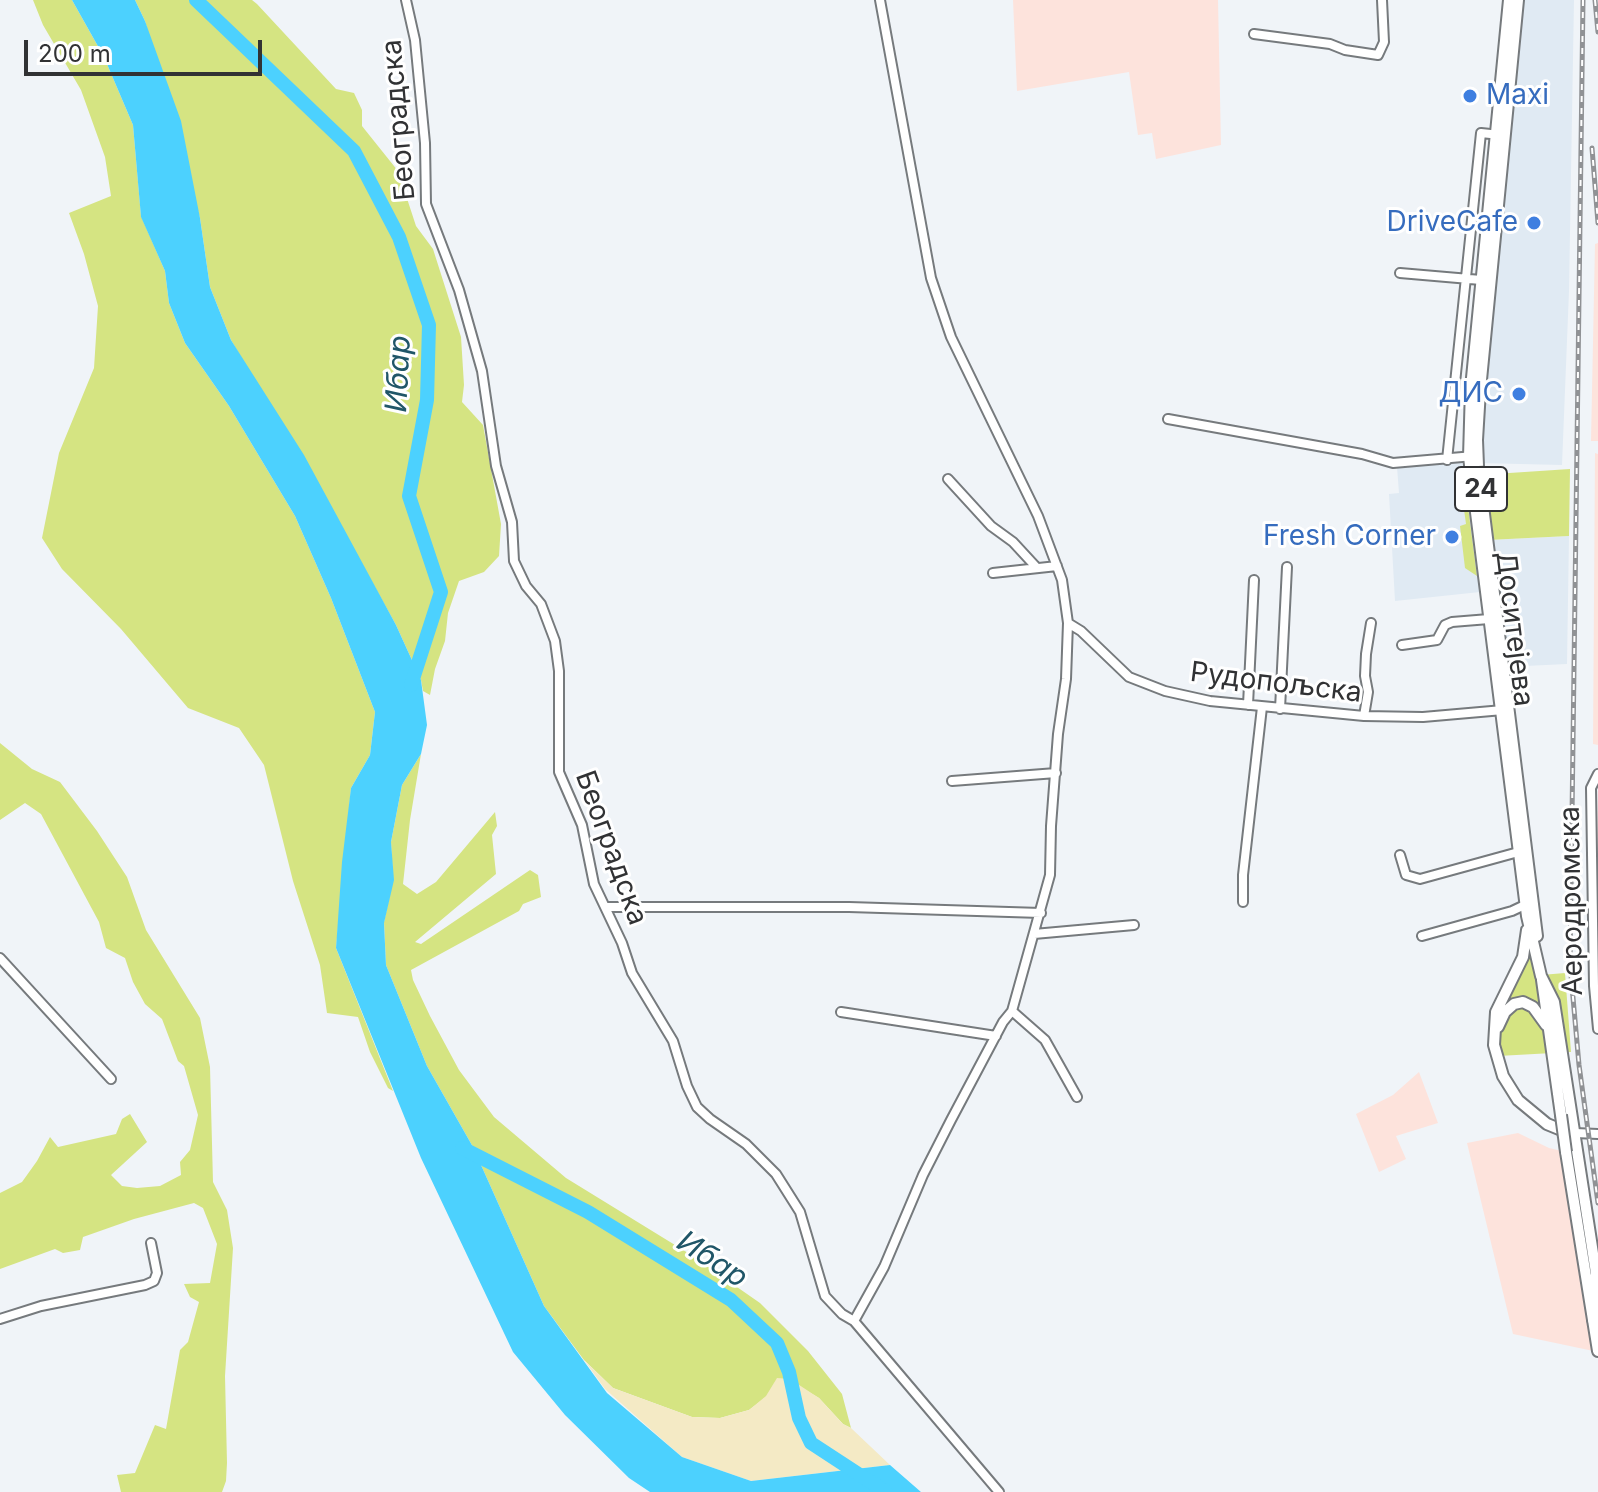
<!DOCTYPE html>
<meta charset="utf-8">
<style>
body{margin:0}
#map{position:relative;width:1598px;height:1492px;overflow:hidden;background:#f0f4f8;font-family:Inter,sans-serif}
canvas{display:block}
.scale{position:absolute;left:24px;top:40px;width:238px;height:36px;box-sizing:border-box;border:4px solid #313234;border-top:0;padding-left:10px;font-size:24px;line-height:28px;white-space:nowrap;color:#313234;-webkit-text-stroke:6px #fff;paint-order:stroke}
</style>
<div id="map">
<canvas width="1598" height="1492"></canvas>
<div class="scale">200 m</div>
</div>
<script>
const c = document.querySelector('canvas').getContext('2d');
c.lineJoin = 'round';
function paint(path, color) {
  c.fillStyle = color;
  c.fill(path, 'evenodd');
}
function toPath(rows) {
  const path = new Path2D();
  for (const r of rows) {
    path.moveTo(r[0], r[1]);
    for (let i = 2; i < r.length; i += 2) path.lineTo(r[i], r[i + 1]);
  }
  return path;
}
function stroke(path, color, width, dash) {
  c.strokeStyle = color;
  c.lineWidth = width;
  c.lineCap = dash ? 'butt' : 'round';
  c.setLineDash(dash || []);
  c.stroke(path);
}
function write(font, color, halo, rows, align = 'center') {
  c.font = font + ' Inter,sans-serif';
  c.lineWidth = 6;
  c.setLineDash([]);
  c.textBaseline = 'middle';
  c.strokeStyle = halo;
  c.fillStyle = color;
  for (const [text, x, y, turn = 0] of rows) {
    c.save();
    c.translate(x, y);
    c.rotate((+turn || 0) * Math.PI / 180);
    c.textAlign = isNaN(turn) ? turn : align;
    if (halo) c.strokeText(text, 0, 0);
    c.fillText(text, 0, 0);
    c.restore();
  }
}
paint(toPath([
 [1518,0,1574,0,1569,291,1562,465,1478,463],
 [1462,459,1480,592,1395,601,1389,494,1399,493,1397,467],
 [1569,536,1567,664,1504,667,1488,540]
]), '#e0eaf3');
paint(toPath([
 [1013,0,1218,0,1221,145,1156,159,1152,133,1138,135,1129,72,1017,91],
 [1598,243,1598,441,1591,441,1595,244],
 [1595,453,1598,454,1598,745,1593,744],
 [1598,784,1598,1029,1594,986],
 [1419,1072,1438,1123,1396,1136,1406,1159,1379,1172,1356,1114,1393,1095],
 [1518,1133,1549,1148,1566,1152,1598,1352,1513,1334,1467,1143]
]), '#fde3dc');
paint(toPath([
 [33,0,72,0,104,57,133,125,141,216,165,271,169,303,185,343,229,406,295,516,331,598,375,712,370,755,351,788,336,948,393,1091,388,1088,370,1052,358,1017,327,1013,320,965,293,881,264,765,239,728,188,708,121,629,62,569,42,538,59,453,94,368,98,306,84,254,69,213,111,196,105,157,81,90,43,25],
 [135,0,252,0,257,4,336,89,354,93,362,110,362,126,398,171,416,226,433,249,461,337,464,385,462,402,483,425,501,524,499,556,484,572,459,581,448,613,445,641,435,669,430,695,423,691,421,680,396,625,361,562,231,340,210,287,200,218,145,21],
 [1570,469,1569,536,1488,540,1479,475],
 [1465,490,1466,492,1477,576,1465,568,1460,526,1466,524,1462,495],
 [0,743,32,769,60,782,97,831,127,877,146,930,200,1018,210,1067,213,1182,227,1210,233,1248,225,1376,227,1463,226,1481,222,1492,121,1492,117,1475,135,1473,155,1425,166,1429,180,1350,188,1342,199,1302,190,1297,184,1284,210,1283,217,1244,203,1208,194,1203,134,1219,83,1237,80,1250,63,1253,55,1249,0,1269,0,1193,22,1182,37,1161,50,1137,58,1147,116,1134,122,1119,130,1114,147,1142,111,1175,122,1186,137,1188,160,1186,181,1175,180,1162,190,1150,198,1115,184,1066,178,1061,162,1019,145,1004,133,982,125,958,106,948,99,922,41,814,25,803,0,820],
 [421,754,410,820,403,884,417,894,436,882,495,812,497,826,492,835,496,874,415,942,421,944,530,870,538,875,541,897,523,904,519,911,411,970,413,980,430,1016,459,1070,494,1117,566,1178,688,1253,760,1303,808,1351,842,1394,851,1428,843,1424,819,1398,805,1390,765,1398,749,1410,720,1418,692,1417,613,1388,584,1360,544,1306,473,1147,427,1066,386,965,384,922,393,880,391,842,402,785],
 [1527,935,1541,975,1565,973,1571,1052,1498,1056,1494,1025]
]), '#d5e482');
paint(toPath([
 [584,1360,613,1388,692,1417,720,1418,749,1410,766,1396,777,1378,790,1379,819,1398,843,1424,851,1428,890,1465,751,1481,682,1457,605,1389]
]), '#f4eac5');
paint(toPath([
 [72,0,135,0,145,21,181,121,200,218,210,287,231,340,304,455,396,625,421,680,427,725,421,754,402,785,391,842,394,880,384,923,386,965,427,1066,473,1147,544,1306,607,1393,682,1457,751,1481,890,1465,921,1492,650,1492,629,1478,565,1415,513,1352,421,1158,336,948,342,862,351,788,370,755,375,712,331,598,295,516,229,406,185,343,169,303,165,271,141,217,133,125,104,57]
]), '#4cd1fe');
stroke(toPath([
 [196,0,354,151,399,237,429,325,427,400,409,496,441,592,411,685],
 [462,1148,588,1212,731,1300,777,1343,789,1372,799,1418,811,1443,886,1492]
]), '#4cd1fe', 14);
const minor = toPath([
 [406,0,415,40,425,143,426,204,459,290,482,371,496,466,512,522,514,561,526,586,541,604,555,641,559,671,559,772,582,825,594,884,622,943,632,973,673,1041,687,1086,697,1107,710,1119,746,1144,776,1174,800,1212,825,1296,842,1314,854,1321,999,1492],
 [880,0,931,278,951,337,1038,516,1062,580,1068,623],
 [1254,34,1330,44,1345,50,1378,55,1384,42,1382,0],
 [1400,273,1481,280],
 [1168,419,1362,454,1393,463,1474,456],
 [1447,460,1481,133,1500,135],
 [948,479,991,526,1013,542,1037,568],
 [993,573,1057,566],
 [1402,645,1437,640,1445,625,1452,622,1489,619],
 [1248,705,1254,580],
 [1280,709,1287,567],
 [1364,716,1368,692,1365,676,1366,654,1371,623],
 [1598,774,1591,788,1594,986,1598,1029],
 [952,781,1056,773],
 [1400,855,1406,875,1420,879,1522,851],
 [1243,902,1243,875,1262,707],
 [605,907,849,907,1041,913],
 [1034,934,1134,925],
 [1422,936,1512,911,1529,903],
 [0,958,111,1079],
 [1012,1011,1045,1040,1077,1097],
 [841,1012,996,1036],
 [1575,1133,1598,1134],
 [0,1319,41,1306,145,1285,154,1281,157,1273,151,1243],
 [854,1321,884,1267,923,1175,951,1120,1003,1022,1012,1011,1050,875,1051,826,1058,734,1066,679,1068,623,1081,631,1129,677,1165,691,1210,701,1364,716,1423,717,1503,710]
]);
const major = toPath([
 [1509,0,1471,388,1469,457,1527,916,1541,976,1554,1002,1596,1273,1593,1321],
 [1518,0,1480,390,1477,440,1478,466,1537,936],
 [1527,930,1523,957,1496,1012,1494,1045,1503,1076,1518,1100,1547,1124,1569,1133],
 [1542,980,1561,1115],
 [1498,1027,1505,1012,1514,1004,1523,1002,1533,1007,1546,1025],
 [1566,1152,1598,1351]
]);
stroke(minor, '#767a7d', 12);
stroke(major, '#767a7d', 14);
stroke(minor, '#fff', 8);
stroke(major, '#fff', 10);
const rail = toPath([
 [1583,0,1570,964,1579,1065,1598,1203],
 [1595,0,1598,32],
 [1592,148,1598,223]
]);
stroke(rail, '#909295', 5);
stroke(rail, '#fff', 2, [6]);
const majorBridge = toPath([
 [1561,1115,1566,1152]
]);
stroke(majorBridge, '#767a7d', 14, []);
stroke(majorBridge, '#fff', 10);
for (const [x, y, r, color] of [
 [1470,96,8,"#3f7fe0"],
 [1534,223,8,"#3f7fe0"],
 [1519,394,8,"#3f7fe0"],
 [1452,537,8,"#3f7fe0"]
]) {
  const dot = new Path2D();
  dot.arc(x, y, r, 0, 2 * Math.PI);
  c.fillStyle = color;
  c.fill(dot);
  stroke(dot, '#fff', 3);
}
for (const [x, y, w] of [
 [1481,489,52]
]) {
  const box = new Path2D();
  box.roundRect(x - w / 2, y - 22, w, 44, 6);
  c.fillStyle = '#fff';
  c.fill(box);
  stroke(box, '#313234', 2);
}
write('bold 26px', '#313234', null, [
 ["24",1481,489]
]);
write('28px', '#366cbe', '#fff', [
 ["Maxi",1486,96,"left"],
 ["DriveCafe",1518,223],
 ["ДИС",1503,394],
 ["Fresh Corner",1436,537]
], 'right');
write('28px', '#313234', '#fff', [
 ["Београдска",399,120,-95],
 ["Доситејева",1514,629,83],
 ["Рудопољска",1276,683,7],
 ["Београдска",611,848,70],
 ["Аеродромска",1572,901,-91]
]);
write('italic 30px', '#205668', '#fff', [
 ["Ибар",399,374,-87],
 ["Ибар",712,1260,33]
]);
</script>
